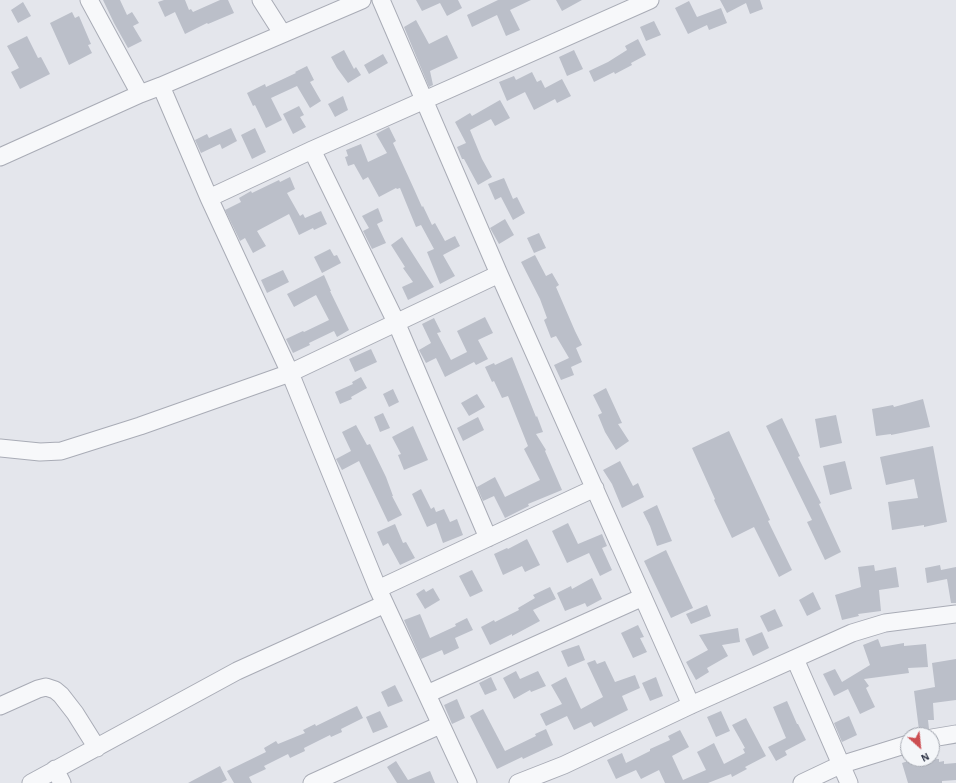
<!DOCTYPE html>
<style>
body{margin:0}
#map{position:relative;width:956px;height:783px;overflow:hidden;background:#e4e6ec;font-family:"Alegreya Sans",sans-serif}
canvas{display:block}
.north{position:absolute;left:900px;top:727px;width:40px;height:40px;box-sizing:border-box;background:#f4f6f9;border:1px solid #a4a8b1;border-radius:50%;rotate:153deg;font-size:11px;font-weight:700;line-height:16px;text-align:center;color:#2c3244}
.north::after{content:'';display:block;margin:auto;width:14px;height:18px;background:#cc4e52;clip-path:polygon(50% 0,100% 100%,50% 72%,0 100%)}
</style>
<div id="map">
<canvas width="956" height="783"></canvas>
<div class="north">N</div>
</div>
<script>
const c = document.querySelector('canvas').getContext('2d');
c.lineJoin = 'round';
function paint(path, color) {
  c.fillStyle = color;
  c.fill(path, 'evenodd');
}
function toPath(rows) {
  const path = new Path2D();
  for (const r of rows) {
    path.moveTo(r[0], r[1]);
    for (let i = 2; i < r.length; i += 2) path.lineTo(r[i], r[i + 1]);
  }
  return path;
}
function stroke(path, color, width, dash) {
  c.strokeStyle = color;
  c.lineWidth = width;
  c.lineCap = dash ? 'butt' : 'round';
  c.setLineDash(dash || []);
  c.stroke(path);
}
paint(toPath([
 [103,0,120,0,127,15,132,12,139,23,133,26,142,41,128,48,114,23],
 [164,0,185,0,189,10,191,9,193,12,220,0,228,0,234,13,208,24,207,23,185,34,175,12,165,17,158,2],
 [416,0,458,0,462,8,447,16,440,3,422,11],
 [498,0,531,0,510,10,520,30,506,36,497,15,472,27,467,15],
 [556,0,582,0,562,11],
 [720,0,760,0,763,9,750,14,746,3,727,13],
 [689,1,697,17,721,8,727,23,709,30,707,25,688,34,675,8],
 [23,2,31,16,18,23,11,10],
 [72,12,75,18,79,16,91,44,88,45,92,53,69,65,50,23],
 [416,20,429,44,447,35,458,58,430,71,433,85,429,87,404,27],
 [654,21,661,35,646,41,640,27],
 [27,36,38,58,41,57,50,74,20,89,11,72,19,68,7,46],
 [638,39,646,55,631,63,632,65,615,74,614,72,594,82,589,71,608,62,627,50,625,46],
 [344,50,354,69,356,67,361,75,348,83,337,68,331,57],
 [574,50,583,69,567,76,559,57],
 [383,54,388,63,369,74,364,65],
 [307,66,314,80,310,82,321,101,310,108,297,86,271,98,282,120,266,128,255,105,253,106,247,93,265,84,266,87,296,73,295,72],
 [532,72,537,82,541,80,545,88,562,79,571,96,557,103,555,99,534,110,525,92,507,101,499,82,514,76,516,80],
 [343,96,348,110,335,117,328,104],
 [500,100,510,118,495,126,491,119,470,130,482,159,492,177,478,185,464,159,462,159,457,147,466,143,455,122,470,113,472,116],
 [299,106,304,115,300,117,306,127,293,134,283,114],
 [389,127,396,141,393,143,414,189,422,207,423,206,432,225,435,223,445,241,455,236,460,246,443,255,455,276,440,284,427,252,434,249,421,225,416,227,400,188,397,189,396,188,379,197,368,177,363,180,354,164,348,166,345,157,348,156,346,150,361,144,368,162,387,153,376,134],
 [231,128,237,141,222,149,220,144,201,153,195,140,207,134,209,138],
 [255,128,266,152,252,159,241,135],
 [290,177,295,189,287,193,300,216,303,214,305,218,321,211,327,224,314,230,313,228,299,235,289,214,257,231,266,246,253,253,245,238,240,241,225,210,241,202,239,198,251,191,252,193,279,180,280,182],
 [504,178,513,199,517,197,525,213,513,220,501,197,495,200,488,184],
 [378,208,383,221,377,224,386,243,372,249,363,231,369,228,362,216],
 [505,219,514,235,499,244,490,228],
 [539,233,546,248,534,253,527,238],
 [402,237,434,287,408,300,402,287,413,282,403,268,405,267,391,245],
 [330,249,334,256,337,255,341,263,322,273,314,257],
 [535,255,546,276,552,273,559,285,556,287,575,331,582,345,576,348,582,362,571,367,574,375,561,380,554,365,569,358,556,336,551,338,544,320,547,318,540,299,521,262],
 [283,270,289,282,267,293,261,280],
 [324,275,331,291,330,291,349,330,337,337,334,331,309,343,310,345,293,353,286,339,303,331,304,332,329,320,316,295,294,307,287,294],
 [485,317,493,333,478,340,488,359,476,365,474,362,445,377,436,358,426,363,419,350,431,343,422,324,434,318,441,332,437,333,451,360,467,352,457,331],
 [371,349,377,362,355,372,349,359],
 [512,357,536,417,537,416,543,432,536,434,546,450,545,451,562,490,528,504,529,506,505,518,494,496,483,501,477,487,495,477,505,497,540,480,524,449,528,446,508,396,502,398,494,381,492,382,485,367,494,363,495,365],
 [361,377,367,388,351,397,352,399,340,404,335,392,353,384,352,382],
 [606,388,622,423,618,424,629,441,616,450,605,432,598,415,602,413,593,395],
 [393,389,399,402,389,407,383,394],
 [477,394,485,407,469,416,461,403],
 [923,399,930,427,891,435,891,434,876,436,872,409,893,405,894,407],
 [383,413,390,428,380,432,374,417],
 [836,415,842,443,820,448,815,419],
 [478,417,484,430,463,441,457,428],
 [782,418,800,456,798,457,821,503,819,504,841,552,825,560,807,522,812,520,766,426],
 [356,425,367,445,370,444,386,477,393,496,392,496,402,515,388,522,359,461,342,470,336,459,351,451,342,432],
 [413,426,428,460,404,470,398,455,401,454,392,437],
 [729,431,770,520,768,521,792,570,779,577,754,527,732,538,714,500,715,499,692,448],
 [933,446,947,522,924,527,924,525,892,530,888,502,918,498,914,479,886,485,880,457],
 [620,461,633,486,638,483,644,497,622,508,612,484,603,470],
 [845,461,852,489,830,495,823,466],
 [421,489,431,509,434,507,436,512,444,509,450,522,457,519,463,535,443,543,436,523,427,527,412,494],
 [657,505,672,541,657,546,650,526,643,512],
 [568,523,578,544,602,534,607,546,602,548,612,570,600,576,589,553,567,563,552,531],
 [395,524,403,543,406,542,415,558,400,565,388,543,383,546,377,532],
 [527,539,540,565,525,572,522,566,503,575,494,554,507,548,508,549],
 [666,550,693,608,671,618,644,561],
 [874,565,875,571,896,567,899,587,879,590,881,611,858,614,859,616,842,620,835,595,861,587,858,567],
 [940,565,941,570,956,567,956,603,951,603,947,579,927,583,925,568],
 [472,570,483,591,470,597,459,576],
 [592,578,602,599,587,607,585,603,565,611,557,593,571,586,572,589],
 [550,587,556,599,533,610,540,621,512,636,512,634,490,645,481,627,494,620,495,622,519,610,518,608,535,598,533,595],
 [433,588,440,600,425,609,416,594,424,589,426,592],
 [813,592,821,609,807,616,799,600],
 [707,605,711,616,691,624,686,614],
 [775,609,783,626,768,632,760,616],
 [420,614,430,638,456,626,455,624,467,618,473,630,455,638,459,648,444,655,442,650,421,659,404,620],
 [638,625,644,637,640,638,647,652,633,658,621,633],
 [738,628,740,642,722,645,728,656,707,668,709,672,696,680,686,662,708,650,699,635],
 [762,632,769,648,753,656,745,639],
 [878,639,881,647,904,643,904,646,926,644,928,667,908,668,909,673,864,679,869,686,866,688,875,707,860,714,848,689,834,696,823,674,835,669,842,682,870,665,863,645],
 [579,645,585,660,568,667,561,651],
 [956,659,956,700,933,703,934,720,928,720,929,729,919,730,914,691,935,687,932,663],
 [595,660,597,664,605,661,615,682,635,675,640,688,622,696,628,710,594,727,591,722,574,730,567,716,546,726,540,714,562,704,551,685,566,677,581,709,603,697,587,663],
 [516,671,520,679,538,671,546,686,531,692,530,690,514,699,503,678],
 [491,677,497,690,485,695,479,683],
 [656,677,663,696,650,701,642,683],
 [395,685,403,701,388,707,381,692],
 [457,699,465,718,452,724,444,705],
 [787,701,797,724,798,724,806,740,785,751,787,755,776,761,768,747,786,738,773,707],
 [357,706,363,718,341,729,342,732,331,737,330,735,304,748,305,751,290,758,288,754,264,766,266,769,249,777,252,783,234,783,227,771,266,752,264,748,276,741,278,744,305,733,303,730,315,724,316,726],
 [483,709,505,751,536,736,535,734,546,729,553,745,523,759,522,757,497,769,470,716],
 [380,711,388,727,373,733,366,717],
 [721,711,730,731,716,737,707,717],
 [849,716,857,735,842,742,834,723],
 [746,718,766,756,745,767,747,769,732,777,731,774,708,783,665,783,659,770,641,779,636,770,616,779,607,760,622,753,626,763,650,751,650,749,670,740,668,736,680,730,689,747,672,756,683,780,706,770,697,752,714,743,724,764,745,753,743,749,745,748,732,725],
 [914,759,939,759,939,762,944,761,944,764,956,763,956,780,942,781,942,783,908,783,902,763],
 [396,761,408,780,430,771,435,783,397,783,387,767],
 [220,766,227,780,221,783,188,783]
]), '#bbbfc9');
const minor = toPath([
 [89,0,140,94],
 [261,0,282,33],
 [381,0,499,274,691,705],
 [161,86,209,198,290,373,378,589,468,783],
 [312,150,396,322,488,538],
 [0,157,140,94,161,86,362,0],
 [209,198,312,150,650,0],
 [0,448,40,452,61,451,140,426,290,373,499,274],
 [378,589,595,488],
 [795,659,849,783],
 [427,694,643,597],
 [0,706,38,689,46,687,55,690,61,695,75,713,97,748],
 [932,738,956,734],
 [55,769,62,783],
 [31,783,237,671,385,604],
 [312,783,440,725],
 [518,783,564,765,691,705,852,633,885,623,956,614],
 [802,783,840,765,908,744]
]);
stroke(minor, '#a9acb6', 19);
stroke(minor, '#f7f8fa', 17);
</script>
